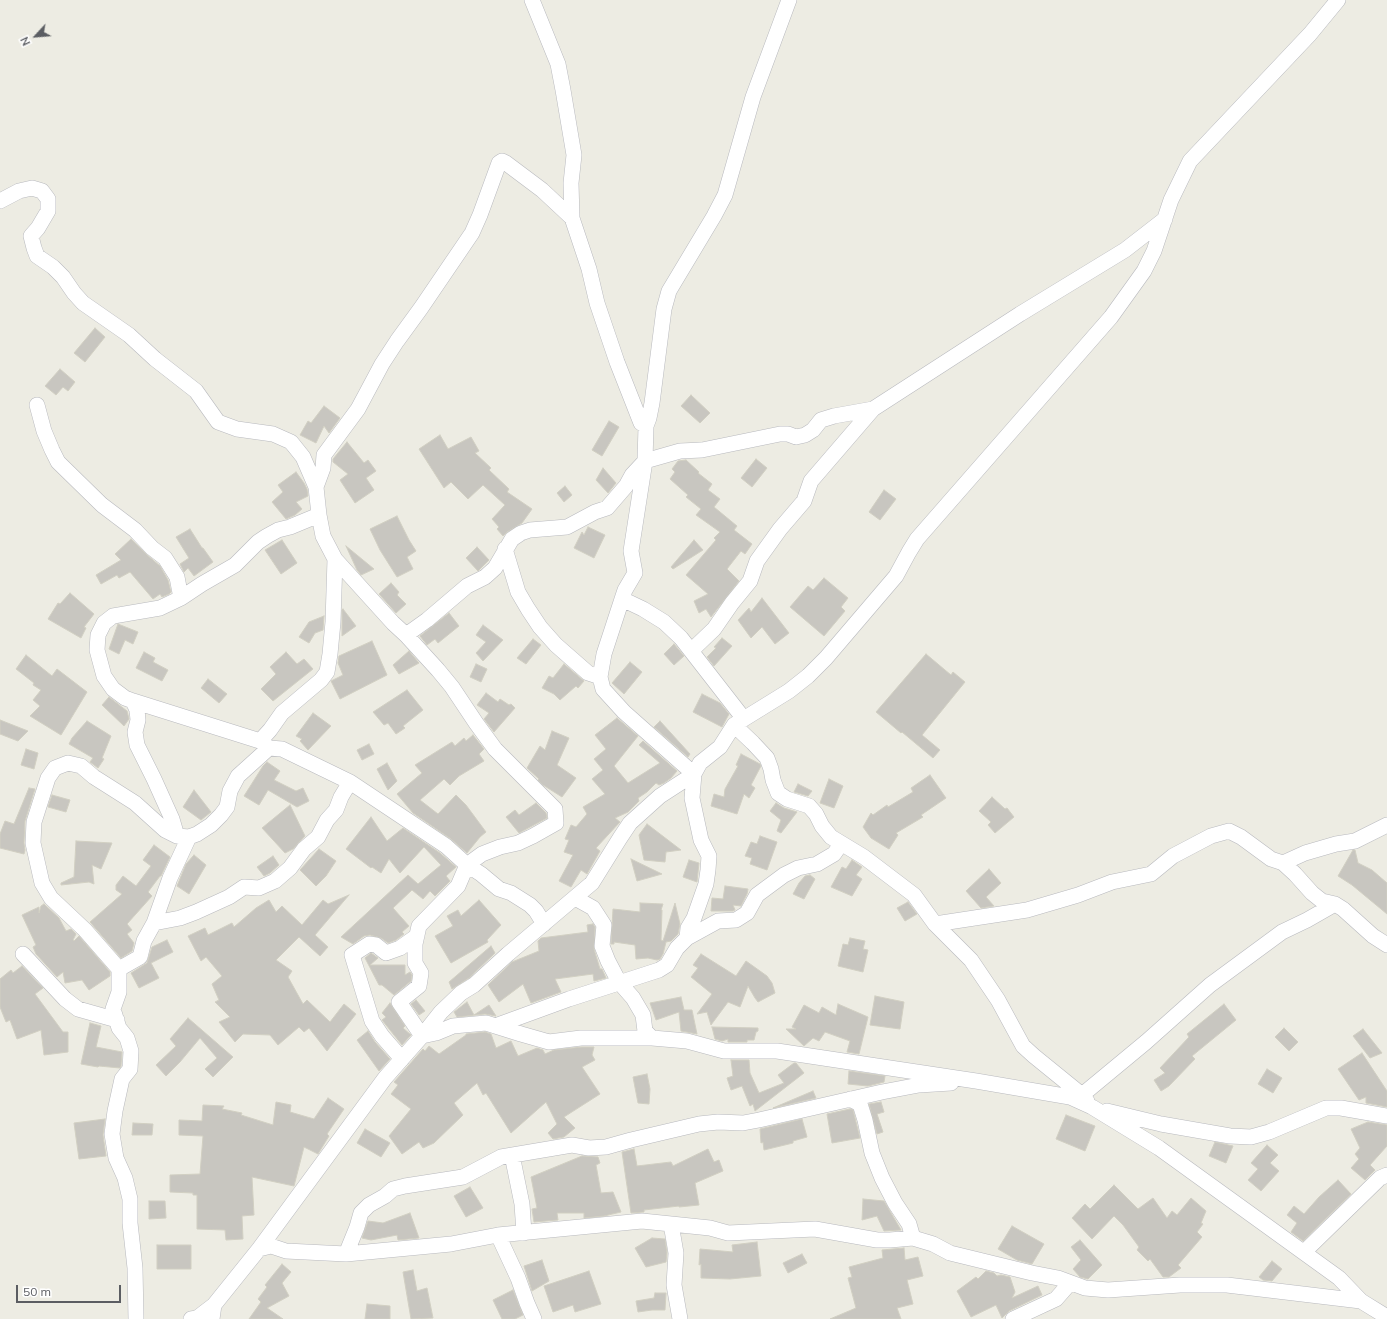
<!DOCTYPE html>
<style>
body{margin:0}
#map{position:relative;width:1387px;height:1319px;overflow:hidden;background:#edece3;font-family:Mulish,sans-serif}
canvas{display:block}
.north{position:absolute;left:16px;top:16px;width:40px;height:40px;-webkit-text-stroke:3px #fff;paint-order:stroke;rotate:244deg;font-size:11px;font-weight:700;line-height:16px;text-align:center;color:#5b5d62}
.north::after{content:'';display:block;margin:auto;width:14px;height:18px;background:#5b5d62;clip-path:polygon(50% 0,100% 100%,50% 72%,0 100%)}
.scale{position:absolute;left:16px;top:1285px;width:105px;height:18px;box-sizing:border-box;border:2px solid #5b5d62;border-top:0;padding-left:5px;font-size:12px;line-height:14px;white-space:nowrap;color:#5b5d62;-webkit-text-stroke:3px #fff;paint-order:stroke}
</style>
<div id="map">
<canvas width="1387" height="1319"></canvas>
<div class="north">N</div>
<div class="scale">50 m</div>
</div>
<script>
const c = document.querySelector('canvas').getContext('2d');
c.lineJoin = 'round';
function paint(path, color) {
  c.fillStyle = color;
  c.fill(path, 'evenodd');
}
function toPath(rows) {
  const path = new Path2D();
  for (const r of rows) {
    path.moveTo(r[0], r[1]);
    for (let i = 2; i < r.length; i += 2) path.lineTo(r[i], r[i + 1]);
  }
  return path;
}
function stroke(path, color, width, dash) {
  c.strokeStyle = color;
  c.lineWidth = width;
  c.lineCap = dash ? 'butt' : 'round';
  c.setLineDash(dash || []);
  c.stroke(path);
}
const building = toPath([
 [95,328,105,337,85,362,74,353,95,328],
 [60,369,75,382,68,391,63,387,56,395,45,386,60,369],
 [691,395,710,413,700,423,681,406,691,395],
 [324,406,340,418,329,433,324,426,316,443,300,435,308,421,311,423,324,406],
 [609,421,619,427,602,456,592,450,609,421],
 [440,435,448,449,471,437,479,451,475,453,491,468,489,470,509,489,507,492,532,509,522,523,507,532,503,536,497,529,499,527,492,519,505,505,483,485,468,499,451,482,444,488,419,449,440,435],
 [347,442,364,463,368,460,376,471,366,478,374,490,355,503,340,480,348,474,333,462,333,459,347,442],
 [756,459,767,468,752,487,741,478,756,459],
 [686,460,699,472,698,473,712,484,708,490,720,499,714,507,737,526,734,530,752,544,745,554,741,551,727,569,739,581,711,617,706,609,699,613,694,601,708,594,686,575,716,540,714,538,720,532,696,515,701,509,686,497,688,495,670,479,675,472,672,469,678,461,686,460],
 [603,468,616,483,608,493,596,480,603,468],
 [296,472,304,483,307,489,308,496,296,502,302,509,295,515,286,519,272,502,283,492,278,485,296,472],
 [565,486,572,495,564,502,557,493,565,486],
 [884,490,896,499,880,520,869,512,884,490],
 [397,516,409,540,416,551,407,557,413,569,397,577,380,550,370,529,397,516],
 [588,527,605,535,594,558,574,548,582,532,584,535,588,527],
 [190,529,202,548,203,548,213,562,194,576,188,568,184,572,180,564,189,558,176,537,190,529],
 [131,539,146,554,160,566,168,580,171,592,169,594,162,597,160,594,153,599,130,572,119,578,117,575,101,584,96,575,121,560,115,554,131,539],
 [282,540,297,563,281,574,265,550,282,540],
 [694,540,703,550,673,569,671,567,694,540],
 [346,546,374,569,361,575,357,570,346,546],
 [477,547,489,560,478,571,466,558,477,547],
 [824,578,848,598,841,607,845,611,824,636,790,607,808,586,813,590,824,578],
 [391,583,399,592,397,595,406,604,396,613,379,594,391,583],
 [70,593,94,614,84,627,86,628,81,638,48,619,58,603,60,604,70,593],
 [762,598,789,633,775,644,762,627,751,638,738,620,749,608,751,612,762,598],
 [343,609,356,626,342,636,342,610,343,609],
 [449,613,459,626,438,643,435,639,427,645,420,636,449,613],
 [324,616,323,630,315,633,309,643,299,637,309,622,324,616],
 [118,624,138,632,133,644,125,640,119,654,109,649,118,624],
 [483,625,503,640,483,661,476,653,486,642,476,635,483,625],
 [722,638,732,646,714,666,707,657,716,648,714,647,722,638],
 [533,639,541,645,526,664,517,658,533,639],
 [372,641,387,675,340,699,331,681,343,675,338,663,339,656,372,641],
 [674,644,684,656,674,665,664,654,674,644],
 [409,651,419,663,399,674,393,665,409,651],
 [144,652,155,658,153,662,168,670,162,681,136,668,144,652],
 [286,652,297,664,304,659,313,669,273,701,261,689,276,674,270,667,286,652],
 [926,654,951,675,953,672,965,682,922,735,940,750,933,758,902,732,901,733,876,712,926,654],
 [26,655,52,676,57,669,87,692,61,735,30,716,40,706,33,700,41,690,33,685,34,683,16,669,26,655],
 [630,662,642,672,624,694,612,683,630,662],
 [476,664,487,669,481,682,470,677,476,664],
 [564,664,584,681,578,688,576,686,560,700,554,694,542,688,549,676,553,678,564,664],
 [208,679,227,694,219,703,201,688,208,679],
 [407,690,423,710,403,726,405,728,396,734,388,723,384,725,373,712,407,690],
 [486,693,498,702,500,699,509,705,511,704,515,708,494,732,484,719,489,713,477,705,486,693],
 [702,694,720,703,729,714,722,727,693,712,702,694],
 [109,697,127,711,129,719,124,726,102,705,109,697],
 [313,713,331,726,308,750,300,741,302,739,296,736,313,713],
 [617,718,638,736,614,766,628,783,660,763,639,745,643,741,677,771,671,778,664,783,659,785,656,783,647,792,638,798,639,801,628,812,615,818,620,822,596,848,600,851,587,874,581,870,571,887,559,881,573,855,564,852,569,840,565,839,571,825,576,827,587,814,583,807,605,794,592,779,603,770,594,759,606,749,595,735,617,718],
 [0,720,28,731,18,741,0,734,0,720],
 [87,721,111,736,102,758,104,759,98,768,90,762,93,758,69,744,72,738,87,721],
 [660,721,690,754,688,757,654,727,660,721],
 [552,731,569,738,557,765,576,778,562,797,543,785,538,780,539,779,527,768,540,746,545,750,552,731],
 [473,735,484,749,479,754,484,761,459,776,450,785,444,779,420,800,438,814,456,795,466,805,486,832,480,837,467,853,451,839,413,813,397,794,422,773,415,765,452,742,455,746,464,738,466,741,473,735],
 [369,744,374,754,362,760,357,750,369,744],
 [26,749,38,753,34,769,21,765,26,749],
 [741,754,760,764,761,766,751,785,755,788,749,798,744,794,737,814,711,806,714,794,724,797,725,789,738,766,736,765,741,754],
 [267,762,280,771,274,780,296,791,303,788,309,801,297,807,268,790,259,805,244,796,263,766,267,762],
 [387,763,397,781,388,790,377,769,387,763],
 [930,775,946,798,921,815,923,817,896,833,898,835,889,849,871,838,863,827,871,813,873,815,887,805,888,807,913,792,911,788,930,775],
 [829,779,843,786,834,808,820,803,829,779],
 [798,784,812,791,808,796,794,792,798,784],
 [29,788,35,789,25,821,24,843,25,850,24,854,0,848,0,834,5,821,14,824,29,788],
 [194,790,211,812,201,820,183,807,194,790],
 [52,795,70,800,66,812,48,807,52,795],
 [992,797,1005,809,1007,808,1014,817,995,833,988,825,991,822,979,811,992,797],
 [536,803,546,813,547,818,519,833,506,817,515,810,519,815,536,803],
 [776,803,784,808,797,812,781,833,777,831,781,820,770,811,776,803],
 [290,805,305,836,293,849,285,853,262,828,290,805],
 [371,817,387,841,403,828,440,853,456,867,446,876,450,881,435,896,430,891,423,899,412,890,393,908,409,926,402,932,404,934,396,940,388,943,381,938,370,935,364,936,353,944,341,937,408,875,418,884,441,865,424,847,400,873,389,859,381,873,372,867,371,868,346,849,371,817],
 [647,824,681,850,666,852,665,862,644,860,639,835,647,824],
 [760,836,777,842,767,870,750,864,752,858,745,856,751,842,757,844,760,836],
 [76,841,112,843,101,869,92,865,94,884,89,882,61,885,61,883,74,877,76,841],
 [154,845,170,857,161,876,160,876,148,892,152,896,127,924,132,930,127,934,134,943,132,951,121,958,90,922,122,894,116,890,116,885,123,876,136,886,151,866,143,860,154,845],
 [319,849,336,861,326,876,316,886,300,870,319,849],
 [1353,850,1355,850,1358,863,1372,870,1387,883,1387,914,1352,885,1338,876,1353,850],
 [194,855,206,865,189,894,177,886,186,864,194,855],
 [273,856,279,865,270,873,264,876,257,867,273,856],
 [631,859,662,874,637,881,631,859],
 [689,860,699,863,697,882,683,877,689,860],
 [852,860,862,867,856,875,862,879,852,896,831,887,842,867,846,869,852,860],
 [989,869,1001,883,986,897,994,906,981,908,966,891,989,869],
 [810,875,815,879,804,899,793,894,799,883,805,876,810,875],
 [725,886,748,889,747,894,741,906,733,905,735,910,733,911,711,911,712,898,723,899,725,886],
 [349,895,315,935,328,947,320,956,299,937,276,960,292,971,288,977,303,1004,307,1000,330,1022,344,1004,356,1014,327,1051,309,1028,304,1032,299,1027,278,1045,270,1035,243,1034,235,1042,219,1022,230,1017,215,1002,219,1000,212,984,222,976,206,957,201,961,188,936,205,928,208,935,232,923,234,927,256,908,269,900,276,912,282,906,302,925,323,900,328,904,349,895],
 [479,900,501,925,487,940,488,942,451,963,435,936,453,926,447,916,458,910,461,916,479,900],
 [908,902,917,914,905,921,897,908,908,902],
 [640,903,663,904,661,910,662,910,661,940,663,941,675,903,680,924,678,934,671,941,666,942,663,954,660,959,657,960,648,958,636,959,635,945,614,942,614,944,611,944,613,909,640,912,640,903],
 [44,904,59,918,66,931,71,929,76,934,73,940,74,941,79,936,110,972,110,976,89,990,82,980,65,983,63,972,57,977,36,954,33,947,36,945,22,915,39,907,39,913,41,906,44,904],
 [593,924,595,927,594,949,600,969,602,969,606,978,594,981,593,974,555,979,561,992,531,1003,523,984,499,1002,488,985,512,962,539,951,538,941,541,938,588,932,587,925,593,924],
 [850,938,865,941,863,949,868,950,863,972,838,966,843,944,848,945,850,938],
 [167,940,173,952,151,963,159,978,139,988,131,973,147,963,152,947,167,940],
 [491,946,495,953,469,978,452,989,449,982,491,946],
 [371,953,378,958,370,965,405,965,405,975,410,972,412,975,411,981,394,995,382,985,379,985,365,958,371,953],
 [701,954,736,976,746,961,767,976,772,983,775,993,758,1002,755,998,748,986,740,1007,728,1002,711,1025,707,1012,697,1014,712,994,691,977,698,968,693,965,701,954],
 [22,966,43,988,35,994,63,1032,68,1032,68,1052,44,1055,41,1030,17,1039,10,1020,6,1022,0,1007,0,979,11,970,13,973,22,966],
 [875,996,904,1002,900,1029,870,1025,875,996],
 [681,997,684,1010,692,1010,697,1034,681,1031,679,1012,656,1020,650,1003,681,997],
 [416,1000,425,1011,419,1015,411,1004,416,1000],
 [467,1002,474,1015,489,1005,496,1016,485,1014,457,1017,454,1012,467,1002],
 [390,1003,405,1026,403,1028,411,1035,402,1045,382,1020,386,1017,382,1013,390,1003],
 [838,1004,868,1017,859,1054,847,1052,850,1041,825,1032,819,1041,813,1038,804,1046,786,1029,796,1029,792,1027,804,1005,819,1013,822,1007,836,1015,838,1004],
 [1224,1004,1236,1020,1192,1056,1195,1059,1169,1086,1161,1091,1154,1080,1165,1073,1160,1068,1189,1037,1187,1034,1224,1004],
 [188,1018,233,1057,213,1077,205,1069,217,1058,200,1038,180,1062,166,1076,156,1065,176,1046,170,1039,188,1018],
 [90,1023,101,1026,96,1047,122,1052,121,1066,120,1068,99,1066,98,1067,81,1064,90,1023],
 [712,1027,758,1028,758,1031,756,1032,754,1040,747,1040,747,1042,728,1042,728,1039,722,1041,715,1039,712,1027],
 [1284,1028,1298,1042,1289,1051,1275,1037,1284,1028],
 [1363,1029,1382,1053,1370,1058,1353,1036,1363,1029],
 [368,1031,375,1042,390,1059,379,1071,357,1040,368,1031],
 [485,1032,491,1034,496,1048,511,1041,518,1056,537,1048,543,1050,545,1054,554,1050,582,1047,594,1047,592,1055,595,1060,582,1067,600,1094,564,1117,575,1128,564,1137,553,1139,548,1133,557,1124,546,1102,511,1133,486,1093,483,1095,477,1083,454,1103,463,1115,434,1143,423,1148,419,1142,402,1154,389,1136,411,1109,391,1094,398,1085,394,1082,423,1049,425,1051,429,1046,439,1054,466,1035,466,1034,485,1032],
 [1362,1053,1387,1091,1387,1107,1366,1103,1366,1097,1359,1100,1338,1069,1362,1053],
 [731,1060,749,1060,750,1073,759,1093,784,1083,778,1075,794,1063,796,1063,804,1073,755,1111,753,1104,750,1106,742,1086,731,1090,727,1078,733,1076,731,1060],
 [1267,1069,1282,1078,1273,1093,1258,1084,1267,1069],
 [849,1071,885,1076,884,1082,868,1086,848,1084,849,1071],
 [647,1074,650,1089,649,1104,638,1103,633,1077,647,1074],
 [813,1091,816,1098,773,1108,813,1091],
 [328,1098,344,1109,327,1134,329,1136,318,1154,304,1147,294,1186,252,1177,254,1215,242,1216,243,1239,226,1240,225,1230,197,1229,197,1195,193,1195,193,1193,170,1192,170,1175,200,1174,203,1136,179,1135,179,1120,202,1121,203,1105,224,1106,222,1109,242,1113,241,1115,273,1125,276,1102,291,1105,290,1112,314,1119,328,1098],
 [881,1102,884,1112,877,1114,883,1132,877,1134,869,1104,881,1102],
 [850,1109,853,1110,860,1138,832,1143,827,1114,850,1109],
 [1066,1115,1095,1126,1085,1151,1056,1139,1066,1115],
 [105,1119,103,1135,106,1156,79,1159,74,1123,105,1119],
 [802,1119,807,1137,793,1141,793,1143,764,1150,763,1142,761,1143,760,1129,802,1119],
 [1368,1122,1387,1125,1387,1146,1370,1165,1375,1170,1365,1180,1351,1168,1359,1159,1355,1154,1360,1148,1351,1129,1368,1122],
 [133,1123,153,1124,152,1135,132,1135,133,1123],
 [365,1129,390,1143,381,1157,357,1143,365,1129],
 [1215,1142,1233,1146,1226,1163,1209,1156,1215,1142],
 [1267,1145,1278,1155,1270,1163,1279,1171,1261,1191,1248,1180,1258,1169,1251,1163,1267,1145],
 [634,1149,637,1166,671,1162,673,1166,708,1149,714,1162,719,1160,723,1171,695,1183,699,1205,679,1207,679,1206,644,1210,644,1212,631,1213,622,1152,634,1149],
 [582,1156,598,1157,600,1163,596,1165,601,1193,613,1192,621,1212,604,1216,584,1218,584,1213,557,1213,558,1220,534,1222,532,1209,537,1208,531,1177,582,1156],
 [1338,1180,1351,1194,1303,1241,1291,1232,1297,1223,1287,1215,1294,1206,1304,1214,1319,1197,1338,1180],
 [1114,1185,1138,1209,1153,1198,1167,1218,1172,1211,1177,1215,1191,1198,1206,1211,1201,1223,1203,1224,1197,1232,1202,1237,1178,1265,1181,1268,1169,1277,1163,1277,1150,1259,1148,1261,1137,1250,1139,1247,1123,1225,1114,1216,1092,1239,1072,1218,1085,1204,1090,1209,1114,1185],
 [470,1187,483,1208,466,1217,454,1196,470,1187],
 [863,1199,884,1201,901,1230,884,1231,877,1216,862,1220,863,1199],
 [149,1201,165,1201,166,1218,149,1219,149,1201],
 [410,1213,419,1238,398,1240,397,1235,371,1240,362,1238,368,1221,383,1223,410,1213],
 [1012,1226,1044,1244,1032,1264,1017,1260,998,1249,1012,1226],
 [652,1238,665,1239,667,1253,666,1262,646,1267,635,1248,652,1238],
 [1080,1240,1102,1265,1088,1279,1080,1277,1073,1269,1081,1260,1071,1247,1080,1240],
 [757,1242,761,1276,730,1279,701,1278,701,1264,699,1265,700,1249,733,1252,732,1245,757,1242],
 [157,1245,191,1245,191,1269,157,1269,157,1245],
 [904,1248,905,1260,918,1257,923,1276,907,1280,913,1304,897,1308,901,1319,830,1319,856,1308,848,1278,852,1277,849,1267,883,1258,882,1250,904,1248],
 [802,1254,807,1263,788,1273,783,1263,802,1254],
 [542,1260,549,1281,532,1291,524,1266,542,1260],
 [1272,1261,1282,1269,1272,1281,1263,1280,1259,1277,1272,1261],
 [282,1264,291,1272,282,1283,289,1296,267,1308,283,1319,249,1319,261,1302,258,1299,267,1287,265,1285,282,1264],
 [413,1270,417,1291,427,1288,433,1318,411,1319,403,1272,413,1270],
 [589,1271,601,1304,575,1312,573,1305,553,1312,544,1286,589,1271],
 [986,1271,994,1273,997,1276,1001,1275,1010,1277,1015,1292,1012,1298,1038,1286,1042,1295,1009,1311,1002,1318,996,1305,971,1317,957,1291,976,1277,978,1279,986,1271],
 [513,1290,523,1315,515,1319,502,1319,493,1300,513,1290],
 [655,1293,666,1293,665,1310,652,1310,638,1312,636,1301,654,1298,655,1293],
 [367,1304,390,1306,390,1319,365,1319,367,1304]
]);
paint(building, '#c8c6c0');
stroke(building, '#d1cfc2', 1);
const street = toPath([
 [532,0,558,64,563,90,574,155,571,183,572,218,589,269,597,303,617,362,641,423,646,426],
 [0,201,19,191,32,188,42,191,48,199,48,211,38,228,31,236,34,248,37,256,53,267,63,277,74,293,83,303,129,335,155,359,196,391,218,422,237,429,273,434,291,442,303,457,316,487,319,515,323,536,335,559,393,623,406,635,438,670,452,687,476,723,495,749,555,809,556,823,533,836,518,843,500,847,482,854,467,865,458,886,419,926,415,944,415,963,421,973,419,986,399,1002,422,1036,436,1033,453,1026,486,1023,521,1034,549,1042,581,1038,652,1038,687,1041,724,1051,777,1051,976,1081,1070,1097,1092,1107,1159,1148,1339,1278,1361,1301,1387,1317],
 [37,405,44,431,52,450,58,462,102,505,135,530,152,548,165,558,177,577,181,598],
 [316,487,323,468,324,455,358,409,382,364,397,341,421,308,472,233,480,215,499,163,502,161,506,163,542,190,572,218],
 [505,549,518,592,528,609,540,627,556,645,588,673,600,677],
 [622,599,643,609,664,622,681,638,744,719],
 [406,635,427,620,467,586,485,577,495,568,512,539,521,533,530,530,567,527,595,512,607,508,626,486,632,475,645,461,680,451,702,450,780,434,788,434,796,437,805,435,813,430,821,420,834,416,873,409],
 [692,650,714,629,732,603,750,581,757,561,780,529,804,501,811,481,873,409,1020,314,1125,250,1165,219],
 [133,701,260,741,269,748,282,749,350,782,446,846,467,865,481,874,499,889,511,893,530,905,536,911,544,924],
 [734,725,753,743,767,758,771,769,773,780,778,793,787,799,809,806,816,814,822,826,831,837,864,857,914,895,935,924,971,960,998,1000,1023,1046,1034,1056,1082,1095,1087,1101],
 [260,741,270,730,282,713,321,680,327,672,330,654,333,622,335,559],
 [177,836,172,819,154,779,137,745,135,732,138,720,137,710,133,701,125,698,113,689,104,676,97,650,98,635,104,623,113,616,160,608,181,598,202,584,235,565,258,542,267,536,278,530,290,527,319,515],
 [1283,863,1305,853,1336,844,1355,841,1387,825],
 [575,898,593,908,604,925,602,946,608,961,619,982,633,998,643,1015,645,1031,652,1038],
 [154,923,180,918,196,912,229,897,244,887,259,888,275,881,290,868,304,849,318,837,327,820,336,810,341,797,350,782],
 [935,924,1027,910,1078,895,1112,882,1151,874,1173,856,1211,836,1229,831,1241,837,1271,859,1283,863,1295,874,1312,893,1322,901,1335,904,1343,909,1373,936,1387,945],
 [687,938,688,928,694,918,706,884,708,870,709,856,701,840,692,798,694,774,624,712,603,689,600,677,604,654,622,599,625,590,635,573,631,551,645,461,646,426,649,418,652,403,664,309,669,291,714,216,725,195,753,97,789,0],
 [23,954,65,999,78,1009,117,1020],
 [119,969,140,957,144,941,154,923,170,878,189,837],
 [495,1026,569,999,659,970,667,965,677,948,687,938,718,921,736,920,747,913,757,895,784,875,798,868,817,864,834,854,841,844],
 [402,1059,382,1036,372,1021,352,955,369,944,376,945,386,953,400,948,417,936],
 [1082,1095,1146,1042,1210,985,1282,932,1307,920,1335,904],
 [850,1099,860,1104,865,1120,872,1153,882,1178,895,1203,909,1224,913,1238],
 [1107,1111,1161,1124,1230,1136,1251,1137,1269,1132,1326,1108,1341,1108,1387,1116],
 [512,1155,522,1204,524,1233],
 [671,1224,676,1253,674,1285,680,1319],
 [498,1235,518,1278,527,1303,534,1319],
 [259,1249,271,1246,286,1251,346,1254,451,1244,498,1235,642,1221,710,1228,728,1233,815,1229,877,1240,890,1240,913,1238,933,1244,950,1253,1032,1273,1058,1278,1085,1288,1108,1290,1180,1285,1227,1285,1361,1301],
 [1304,1252,1380,1178,1387,1175],
 [346,1254,357,1227,361,1213,369,1205,385,1196,393,1189,405,1186,463,1177,501,1157,572,1145,589,1148,606,1147,631,1140,699,1124,718,1122,743,1123,759,1120,882,1092,919,1085,951,1083],
 [136,1319,135,1268,130,1223,130,1199,125,1178,116,1158,112,1134,115,1111,122,1079,130,1069,131,1051,127,1038,119,1028,113,1009,119,992,119,969,85,930,51,898,42,883,33,843,34,822,48,778,55,768,68,763,81,766,94,777,135,803,165,830,177,836,189,837,197,834,211,825,221,815,227,807,230,791,238,776,269,748],
 [191,1319,197,1318,214,1305],
 [212,1319,214,1305,259,1249,385,1078,422,1036,441,1012,461,993,474,985,508,954,592,883,620,838,630,823,660,796,694,774,700,763,720,747,734,725,789,691,808,676,826,658,896,576,909,552,917,539,1111,317,1144,271,1154,251,1171,200,1190,161,1310,34,1338,0],
 [1013,1319,1056,1299,1070,1283]
]);
stroke(street, '#b8b9be', 16);
stroke(street, '#fff', 15);
</script>
